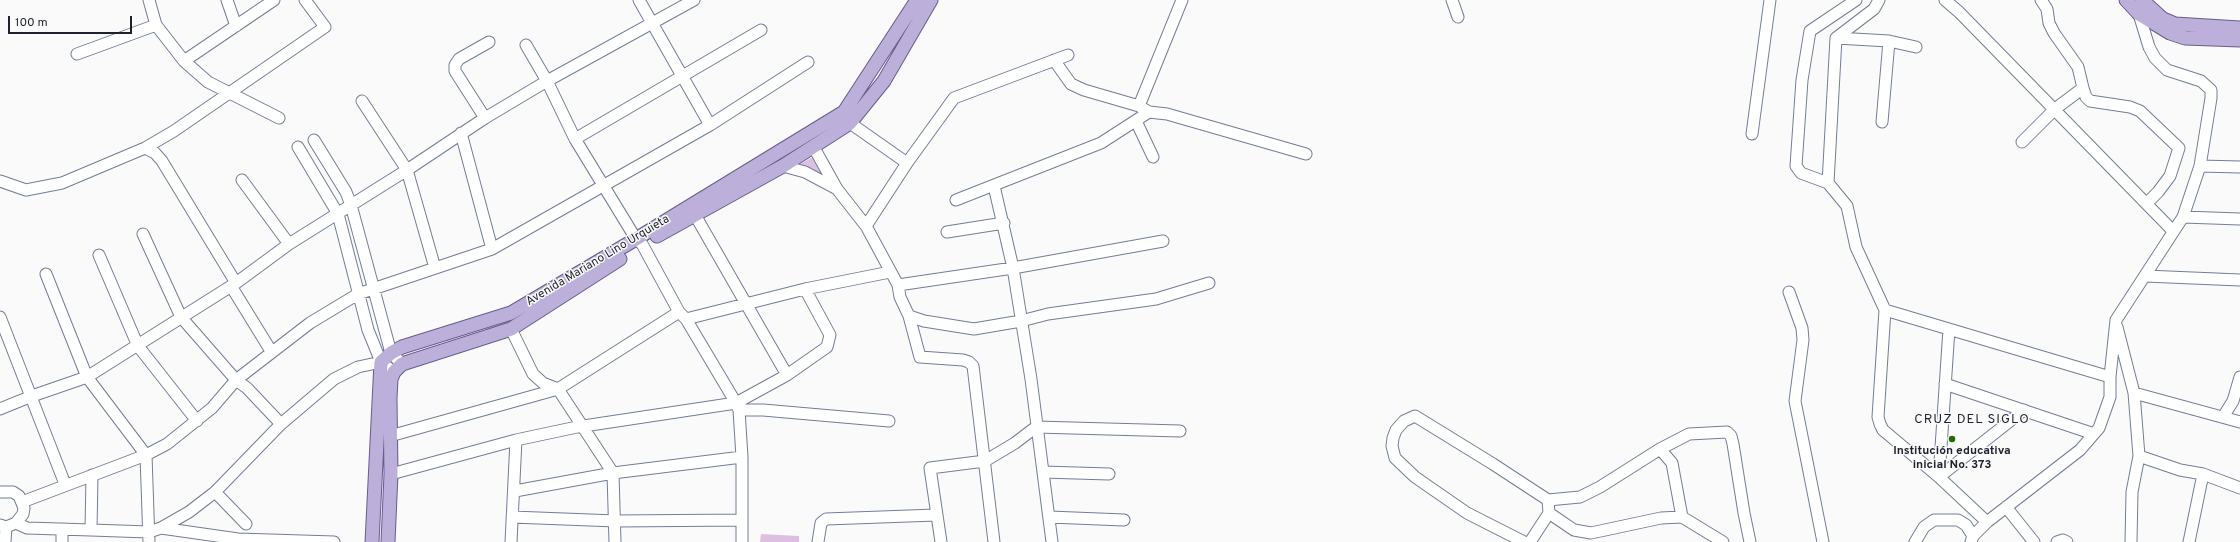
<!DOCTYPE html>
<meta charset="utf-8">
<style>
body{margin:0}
#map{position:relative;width:2240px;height:542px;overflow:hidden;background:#fafafa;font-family:Overpass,sans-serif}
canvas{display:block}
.scale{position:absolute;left:8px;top:16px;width:124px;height:18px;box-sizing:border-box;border:2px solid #1e222e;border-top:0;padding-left:5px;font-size:12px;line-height:14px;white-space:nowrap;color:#1e222e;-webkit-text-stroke:3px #fafafa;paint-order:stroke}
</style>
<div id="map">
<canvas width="2240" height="542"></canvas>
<div class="scale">100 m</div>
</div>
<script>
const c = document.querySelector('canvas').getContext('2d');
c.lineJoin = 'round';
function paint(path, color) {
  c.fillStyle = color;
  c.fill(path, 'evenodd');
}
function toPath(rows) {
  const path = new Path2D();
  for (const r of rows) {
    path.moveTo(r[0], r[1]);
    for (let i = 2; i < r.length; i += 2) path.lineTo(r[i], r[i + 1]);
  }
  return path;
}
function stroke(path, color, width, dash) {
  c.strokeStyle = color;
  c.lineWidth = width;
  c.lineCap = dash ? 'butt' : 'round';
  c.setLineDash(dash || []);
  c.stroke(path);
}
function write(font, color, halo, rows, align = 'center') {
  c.font = font + ' Overpass,sans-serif';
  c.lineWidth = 3;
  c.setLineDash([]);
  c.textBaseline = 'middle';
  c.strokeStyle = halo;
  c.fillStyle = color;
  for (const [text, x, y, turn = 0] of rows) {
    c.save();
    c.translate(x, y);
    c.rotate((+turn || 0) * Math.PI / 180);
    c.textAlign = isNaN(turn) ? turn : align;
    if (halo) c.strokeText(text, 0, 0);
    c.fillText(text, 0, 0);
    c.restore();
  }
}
paint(toPath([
 [820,153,837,187,788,171],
 [761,534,799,536,799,542,760,542]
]), '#ddbfe1');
const minor = toPath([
 [149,0,156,25,184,61,208,82,279,118],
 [227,0,236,26],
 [639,0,710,125],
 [1452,0,1458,17],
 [1856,0,1810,31,1802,80,1796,166,1801,173,1828,183,1847,206,1856,247,1885,310,1878,417,1880,424,1883,430,1939,477,1987,522],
 [1945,0,1959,12,2173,231],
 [1836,38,1874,9,1879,0],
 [1889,41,1916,47],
 [526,45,547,81,575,139,636,239,642,244,679,312,686,319,736,403,739,410,742,457,742,542],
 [77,54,156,25],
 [1054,60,1071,84,1084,90,1139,106],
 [184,61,274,0],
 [2083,88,2086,97,2090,101,2130,107,2140,111,2179,148,2170,176,2158,192,2147,203],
 [362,101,407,170,435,268],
 [1149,112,1139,106,1182,0],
 [485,118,455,71,455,65,459,59,489,42],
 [1136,121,1153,157],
 [850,123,907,163],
 [461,133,492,249],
 [1752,134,1770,0],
 [575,139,761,30],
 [314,140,346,192,351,205,391,353,402,364],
 [2022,142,2055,109,2083,88,2078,67,2054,33,2049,23,2047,9,2041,0],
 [813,146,837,189],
 [298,147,338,214,368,330,381,362,394,372],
 [145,148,155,153,162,161,236,283],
 [783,166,805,172,837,189,866,226,898,285,900,297,909,316,920,357,963,360,969,362,973,366,994,542],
 [2200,166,2240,167],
 [242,180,289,244],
 [0,181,26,190,62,183,145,148,174,131,325,27,305,0],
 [1828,183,1836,38,1889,41,1882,122],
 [994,186,1013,268,1031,379,1052,542],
 [956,200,1101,143,1149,112,1167,114,1306,154],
 [695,215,787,375],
 [2183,217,2240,219],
 [866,226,907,163,954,98,1068,55],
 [947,232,1004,223],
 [143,234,181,317,236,380,247,388,281,424],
 [99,255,138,346,197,421],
 [46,274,87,377,146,455,149,542],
 [2145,276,2240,280],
 [898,285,1013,268,1163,241],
 [231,286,271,351],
 [1789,292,1802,328,1803,340,1795,401,1823,542],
 [1885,310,2110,377],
 [909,316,924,321,974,329,1021,321,1048,314,1156,299,1209,283],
 [0,317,65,484],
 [686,319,805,289,890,272],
 [2117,327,2134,393,2139,456,2132,492,2131,542],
 [511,329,533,374,543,383,558,389,613,473,615,542],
 [1945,384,2094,434],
 [2134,393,2240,422],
 [0,409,32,396,87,377,236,283,289,244,407,170,485,118,547,81,694,0],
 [739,410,763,410,889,421],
 [2223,417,2233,401,2240,377],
 [390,436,558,389,679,312],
 [1660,449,1672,463,1682,517],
 [2139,456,2180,470,2203,474,2240,488],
 [1043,472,1109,474],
 [391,474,516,440,577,427,736,403,787,375,827,347,830,335,805,289],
 [1939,477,1949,329],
 [1939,477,2024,410],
 [515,491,613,473,742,457],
 [0,492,13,492,19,496,24,508,23,514,16,523,6,527,0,525],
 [215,492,246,524],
 [1548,500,1580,497,1600,487,1660,449,1689,434,1727,432,1731,436,1733,444,1744,513,1750,542],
 [22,502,146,455,167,444,212,408,236,380,310,323,358,294,492,249,710,125,808,62],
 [2006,507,2034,542],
 [512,517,616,521,742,520],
 [1049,517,1124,520],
 [16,523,27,528,91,530,149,532,161,528,189,512,215,492,281,424,334,379,358,367,381,362],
 [161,528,238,539,334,542],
 [91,530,92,475],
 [5,542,6,527],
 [62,542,62,529],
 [511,542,516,440],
 [818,542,821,523,826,519,936,515],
 [941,542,930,468,985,461,1015,443,1036,427,1180,431],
 [1524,542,1467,513,1415,477,1395,458,1392,446,1393,438,1396,430,1404,421,1415,416,1493,464,1548,500,1549,513,1574,530,1591,533,1661,518,1682,517,1723,542],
 [1530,542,1549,513],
 [1915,542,1924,527,1934,520,1958,520,1966,525,1973,536],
 [1971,542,1973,536,1987,522,2080,450,2099,428,2110,397,2110,377,2116,320,2183,217,2200,166,2211,98,2211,90,2201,81,2167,70,2155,58,2149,47,2139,14],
 [2057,542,2063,540,2067,542],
 [2189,542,2203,474]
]);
const major = toPath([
 [2126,0,2139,14,2170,33,2185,38,2240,40],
 [2142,0,2163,19,2175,24,2240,28],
 [657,236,783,166,850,123,884,81,931,0],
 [372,542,381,362,391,353,402,347,511,313,636,239,844,112,917,0],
 [388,542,391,474,390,398,391,379,394,372,402,364,511,329,620,259]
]);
stroke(minor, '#727d9a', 13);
stroke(major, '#675c8e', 15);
stroke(minor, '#fff', 11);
stroke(major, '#bcb0da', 13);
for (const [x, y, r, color] of [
 [1952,439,4,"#266b02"]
]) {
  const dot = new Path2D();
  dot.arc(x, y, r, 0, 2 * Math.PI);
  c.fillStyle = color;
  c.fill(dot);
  stroke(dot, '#fafafa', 1.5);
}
write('12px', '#1e222e', '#fafafa', [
 ["Avenida Mariano Lino Urquieta",598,261,-31]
]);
write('bold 12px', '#1e222e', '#fafafa', [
 ["Institución educativa",1952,452],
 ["inicial No. 373",1952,466]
]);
c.letterSpacing = '1px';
write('13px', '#1e222e', '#fafafa', [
 ["CRUZ DEL SIGLO",1972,420]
]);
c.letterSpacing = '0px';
</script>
